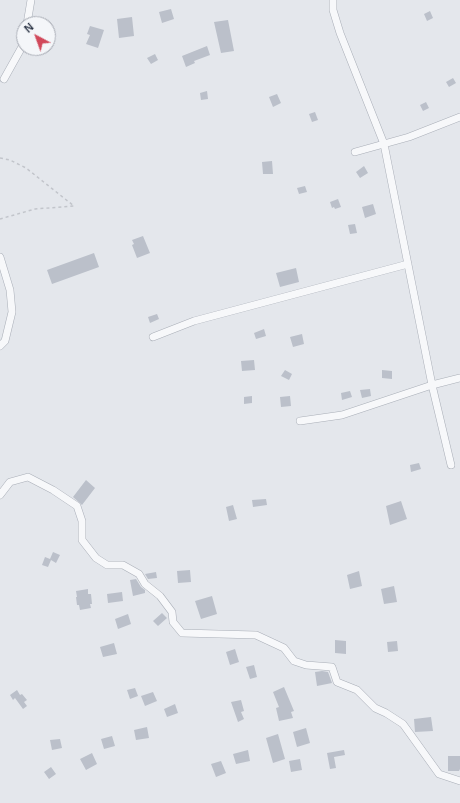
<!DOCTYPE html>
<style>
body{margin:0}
#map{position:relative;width:460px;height:803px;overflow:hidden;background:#e4e7ec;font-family:Helvetica,sans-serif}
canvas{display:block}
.north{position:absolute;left:16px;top:16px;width:40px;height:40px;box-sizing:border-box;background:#f4f6f9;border:1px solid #a4a8b1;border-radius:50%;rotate:319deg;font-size:11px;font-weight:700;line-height:16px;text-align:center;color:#2b3445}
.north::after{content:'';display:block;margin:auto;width:14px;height:18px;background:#d1495b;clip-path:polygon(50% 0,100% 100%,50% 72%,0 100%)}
</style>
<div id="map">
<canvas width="460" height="803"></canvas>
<div class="north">N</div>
</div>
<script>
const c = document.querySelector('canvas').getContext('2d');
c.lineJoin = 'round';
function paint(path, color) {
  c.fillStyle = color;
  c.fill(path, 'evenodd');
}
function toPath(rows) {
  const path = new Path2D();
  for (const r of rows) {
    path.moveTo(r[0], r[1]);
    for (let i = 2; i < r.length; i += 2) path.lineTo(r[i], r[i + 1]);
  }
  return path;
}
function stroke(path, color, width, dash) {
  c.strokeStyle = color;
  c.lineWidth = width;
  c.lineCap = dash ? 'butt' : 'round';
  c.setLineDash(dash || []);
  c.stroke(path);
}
paint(toPath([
 [171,9,174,19,162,23,159,12],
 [430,11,433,18,427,21,424,14],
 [132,17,134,36,119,38,117,19],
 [228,20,234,51,221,53,214,22],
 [90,26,104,30,98,48,86,44,90,35,87,34],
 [207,46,210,55,194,61,195,63,186,67,182,56],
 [155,54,158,60,151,64,147,58],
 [453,78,456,83,449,87,446,82],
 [207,91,208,99,201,100,200,93],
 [277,94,281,103,273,107,269,97],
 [426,102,429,108,423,111,420,105],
 [315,112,318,120,312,122,309,114],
 [272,161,273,174,263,174,262,162],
 [364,166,368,173,360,178,356,172],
 [305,186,307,192,299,194,297,188],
 [338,199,341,207,335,209,334,207,332,208,330,202],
 [373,204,376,214,365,218,362,207],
 [355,224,357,233,350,234,348,225],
 [143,236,150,253,137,258,132,245,134,244,132,240],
 [94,253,99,267,52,284,47,270],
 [296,268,299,282,280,287,276,273],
 [157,314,159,319,150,323,148,317],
 [264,329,266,336,256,339,254,333],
 [302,334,304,344,293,347,290,337],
 [254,360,255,370,242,371,241,361],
 [285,370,292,374,289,380,281,376],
 [382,370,392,371,392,379,382,378],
 [370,389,371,396,362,398,360,390],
 [350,391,352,397,342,400,341,393],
 [252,396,252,403,244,404,244,397],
 [290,396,291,406,281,407,280,397],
 [419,463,421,469,411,472,410,465],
 [86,480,95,488,82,505,73,497],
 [266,499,267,505,253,507,252,500],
 [401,501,407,519,390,525,386,506],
 [233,505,237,519,229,521,226,507],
 [53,552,60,555,56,563,51,560,48,567,42,565,45,557,50,559],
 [190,570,191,582,178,583,177,571],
 [359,571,362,586,350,589,347,575],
 [156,572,157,578,148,579,145,574],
 [136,579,141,587,145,590,145,593,133,596,130,580],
 [394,586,397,602,384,604,381,589],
 [88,589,88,594,91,594,92,604,90,604,91,608,80,610,79,605,77,605,76,597,77,597,76,591],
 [122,592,123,601,108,603,107,594],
 [212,596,217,614,201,619,195,601],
 [162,613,167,618,158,626,153,621],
 [128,614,131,624,118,629,115,619],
 [335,640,346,641,346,654,335,653],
 [397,641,398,651,388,652,387,642],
 [114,643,117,654,103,657,100,647],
 [235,649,239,662,230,665,226,652],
 [254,665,257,677,250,679,246,667],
 [322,671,328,672,332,683,317,686,315,672],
 [284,687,294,711,291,712,293,718,279,721,276,708,279,707,273,692],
 [135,688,138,696,130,699,127,690],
 [17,690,20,695,22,694,27,700,24,702,27,706,23,709,15,698,13,700,10,695],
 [153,692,157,701,145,706,141,696],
 [241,700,244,711,241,712,244,719,238,722,231,702],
 [175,704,178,713,167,717,164,709],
 [431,717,433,731,415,732,414,719],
 [147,727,149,738,136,740,134,730],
 [306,728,310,743,297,747,293,732],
 [278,734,285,759,273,763,266,738],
 [112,736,115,746,104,749,101,739],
 [60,739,62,748,52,750,50,740],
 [248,750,250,761,236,764,233,754],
 [344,750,345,755,334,757,336,768,330,769,327,753],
 [92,753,97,764,86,770,80,759],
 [448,756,460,756,460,769,459,771,448,771],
 [300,759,302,770,291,772,289,761],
 [221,761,226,773,216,777,211,764],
 [51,767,56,774,49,779,44,772]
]), '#bbc0ca');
const minor = toPath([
 [333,0,333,10,340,33,384,144,432,385,451,465],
 [27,24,31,0],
 [4,79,23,45,24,39],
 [355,152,409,137,460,117],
 [0,257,10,290,12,312,5,341,0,346],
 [153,337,194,321,408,264],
 [300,421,342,415,432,385,460,378],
 [0,495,10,482,28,477,53,490,77,506,82,521,82,540,96,558,107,565,123,565,139,574,145,584,160,596,172,612,173,622,182,633,256,635,284,648,294,661,306,665,332,667,337,682,357,690,375,708,386,713,403,724,439,774,460,781]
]);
stroke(minor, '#a9aeb7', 8);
stroke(toPath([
 [0,158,10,160,26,168,74,206,35,209,0,219]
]), '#c2c5cb', 1.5, [3, 3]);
stroke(minor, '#f7f8fa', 7);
</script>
